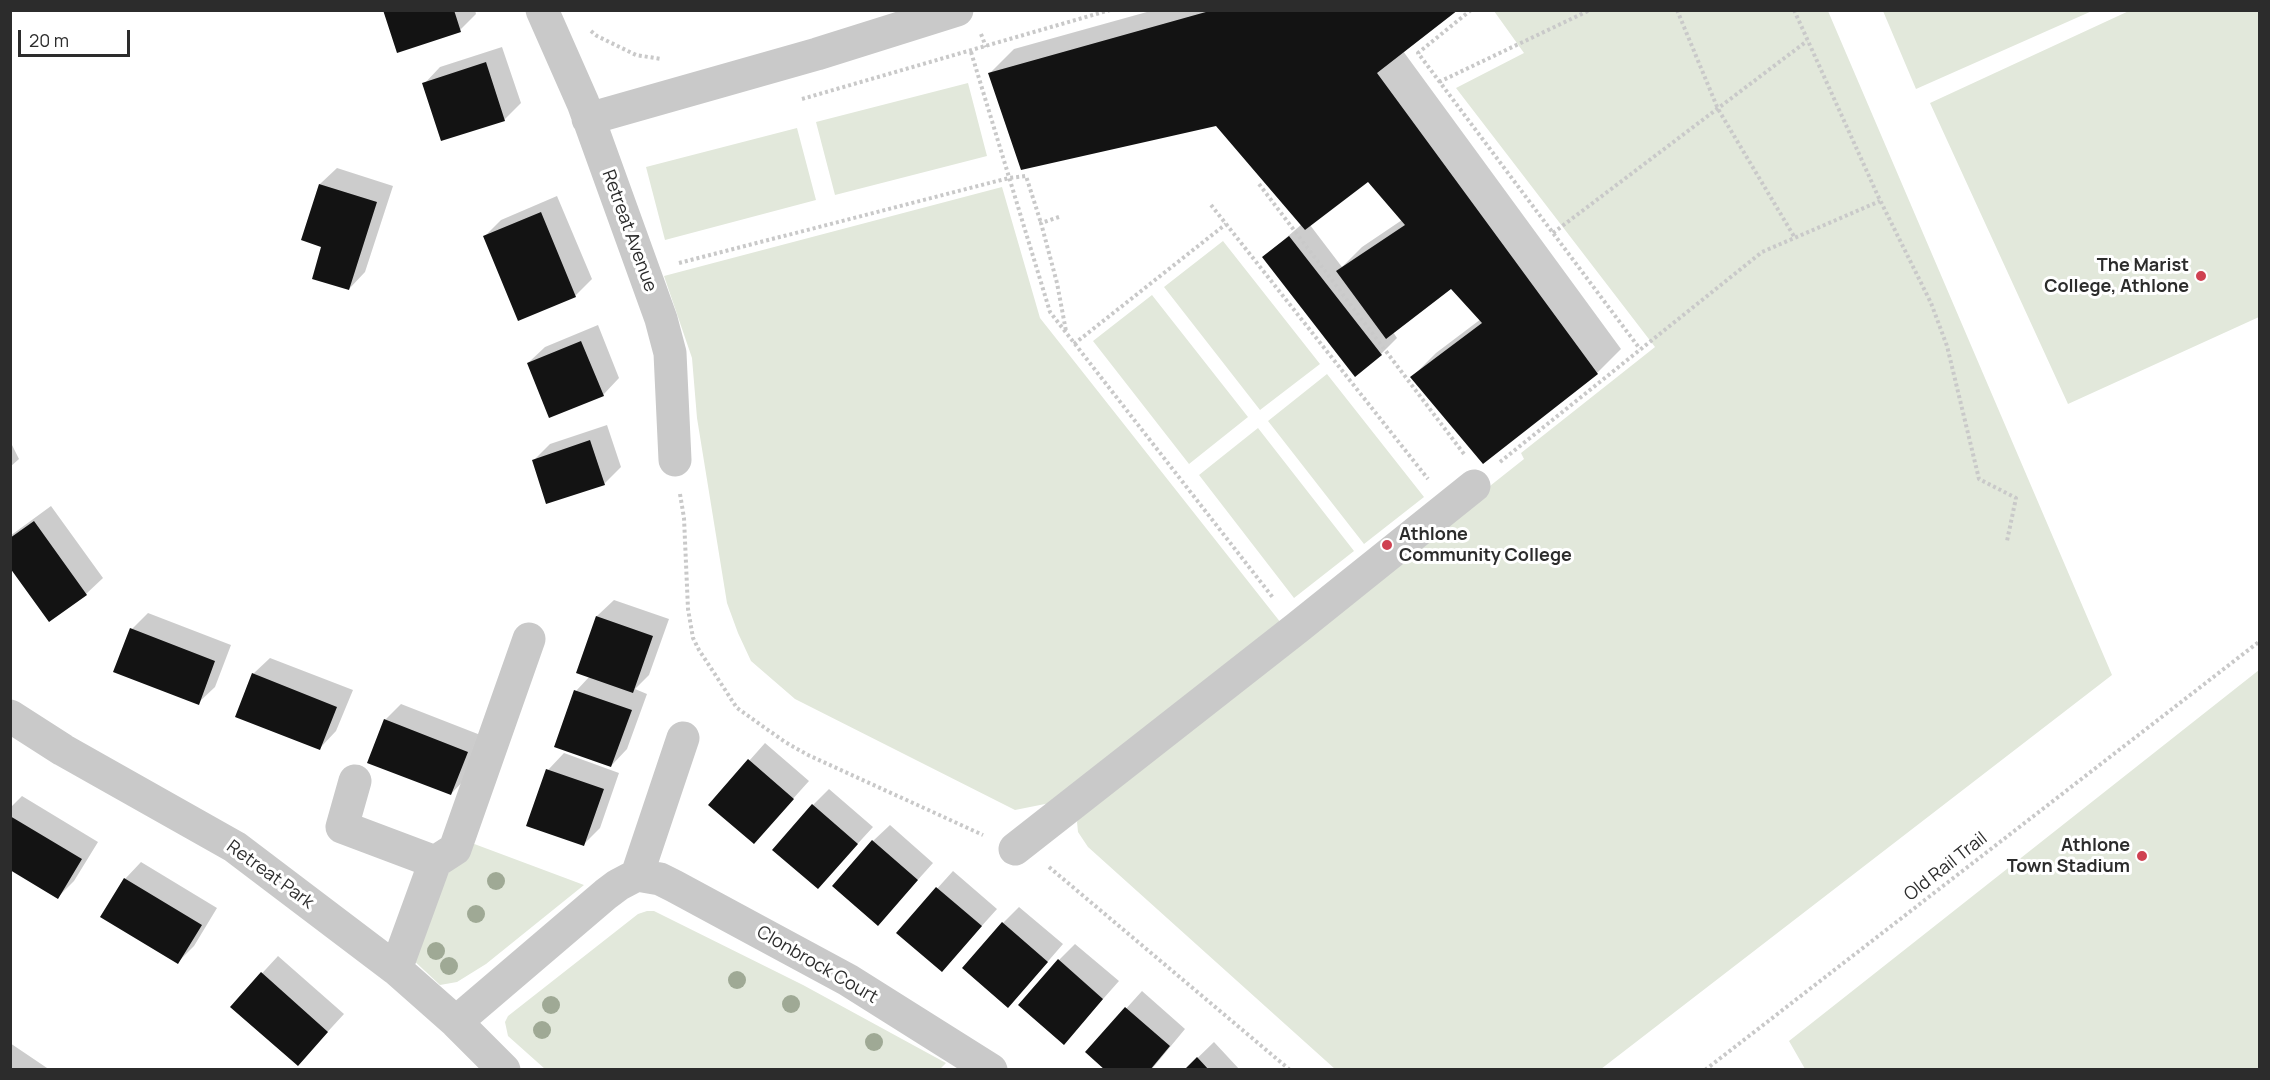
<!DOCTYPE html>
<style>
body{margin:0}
#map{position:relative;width:2270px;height:1080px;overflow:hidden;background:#fff;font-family:Manrope,sans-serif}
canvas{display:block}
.frame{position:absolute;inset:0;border:12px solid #2c2c2c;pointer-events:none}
.scale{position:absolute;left:18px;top:30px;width:112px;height:27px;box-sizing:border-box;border:3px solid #2c2c2c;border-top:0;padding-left:8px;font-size:18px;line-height:21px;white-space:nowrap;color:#2c2c2c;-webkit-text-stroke:4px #fff;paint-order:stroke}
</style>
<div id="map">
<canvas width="2270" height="1080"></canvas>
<div class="frame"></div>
<div class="scale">20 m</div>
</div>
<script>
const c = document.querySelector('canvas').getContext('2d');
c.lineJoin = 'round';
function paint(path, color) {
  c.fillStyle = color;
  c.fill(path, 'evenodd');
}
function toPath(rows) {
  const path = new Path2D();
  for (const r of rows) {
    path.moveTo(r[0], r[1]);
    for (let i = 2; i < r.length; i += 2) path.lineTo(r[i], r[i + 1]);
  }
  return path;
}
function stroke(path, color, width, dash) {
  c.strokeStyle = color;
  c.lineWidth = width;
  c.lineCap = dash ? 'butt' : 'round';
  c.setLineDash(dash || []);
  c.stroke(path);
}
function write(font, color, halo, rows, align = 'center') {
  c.font = font + ' Manrope,sans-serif';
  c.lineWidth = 6;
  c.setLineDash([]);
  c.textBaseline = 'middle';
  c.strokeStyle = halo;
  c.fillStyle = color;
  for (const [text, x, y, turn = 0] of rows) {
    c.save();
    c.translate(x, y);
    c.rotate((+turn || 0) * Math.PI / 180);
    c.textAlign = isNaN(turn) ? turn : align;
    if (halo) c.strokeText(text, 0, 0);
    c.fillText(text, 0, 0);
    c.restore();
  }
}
paint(toPath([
 [2131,10,2259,11,2259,317,2068,404,1930,103],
 [1494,11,1828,11,2112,675,1601,1069,1335,1069,1088,847,1078,832,1077,822,1082,809,1524,459,1521,453,1655,347,1456,88,1524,53],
 [1883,11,2092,11,1916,89],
 [968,83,987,156,835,195,816,122],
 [797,128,816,200,665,240,646,167],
 [1002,187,1040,318,1281,623,1050,803,1015,810,795,699,751,661,738,633,727,603,697,418,692,358,664,276],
 [1223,241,1320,364,1260,410,1164,287],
 [1152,295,1248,417,1189,464,1093,341],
 [1327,374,1424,497,1364,544,1268,421],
 [1258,428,1354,551,1294,598,1199,475],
 [2259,670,2259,1069,1805,1069,1789,1041],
 [469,842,584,885,486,964,457,982,440,985,410,957,435,893],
 [647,911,654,911,803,985,946,1063,939,1070,545,1069,508,1036,505,1022,508,1016,638,914]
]), '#e2e8db');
paint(toPath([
 [385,10,475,10,476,14,460,30],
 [1154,10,1456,10,1403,51,1621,349,1597,373,1484,462,1412,377,1436,353,1481,319,1451,287,1393,332,1397,338,1381,354,1264,257,1302,224,1217,124,990,73,1014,49],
 [1368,179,1402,220,1362,247,1342,267,1310,225],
 [502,47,521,103,504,120,424,84,440,67],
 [337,168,393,186,365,272,349,289,323,246,320,184],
 [557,196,592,279,575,296,485,236,501,220],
 [598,325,619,378,603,395,528,363,545,347],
 [607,425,621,467,604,484,534,460,550,444],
 [10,441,19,459,10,467],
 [51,506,103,578,86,594,10,565,10,536],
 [614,600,669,619,649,675,635,689,647,694,627,749,611,766,576,691,590,676,578,672,597,616],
 [148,613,231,645,215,687,198,703,132,629],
 [270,658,353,690,336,731,320,748,253,674],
 [401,704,483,736,467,777,451,794,385,720],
 [765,743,809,781,754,842,710,805],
 [564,753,619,773,600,828,583,845,548,770],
 [829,789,873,827,818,887,813,805],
 [22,796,98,842,74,881,58,897,10,868,10,808],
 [890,825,933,863,878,924,873,841],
 [141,862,217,908,194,946,177,963,125,879],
 [953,871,997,909,942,970,898,932],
 [1019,907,1063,944,1024,989,1003,923],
 [1075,944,1119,981,1064,1043,1059,960],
 [278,956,344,1014,298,1064,232,1006],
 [1142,991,1185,1029,1151,1070,1107,1070,1087,1052],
 [1214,1042,1240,1070,1185,1070],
 [10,1043,50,1070,10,1070]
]), '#0003');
paint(toPath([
 [383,10,454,10,461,32,397,53],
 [1213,10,1458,10,1377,73,1598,374,1483,464,1410,377,1482,323,1451,289,1386,339,1336,271,1405,225,1368,182,1305,230,1216,126,1021,170,988,73],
 [486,62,505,121,441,141,422,83],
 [319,184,377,202,349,290,312,279,321,247,301,240],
 [541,212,576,297,518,321,483,236],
 [1289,236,1382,355,1355,377,1262,257],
 [581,341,604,396,549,418,527,363],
 [590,440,605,485,546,504,532,460],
 [34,521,87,595,49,622,10,568,10,538],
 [596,616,653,636,633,693,576,673],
 [130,628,215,661,199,705,113,672],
 [252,673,337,707,320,750,235,717],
 [574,690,632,710,611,767,554,747],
 [384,719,468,752,451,795,367,763],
 [748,759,794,799,754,844,708,805],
 [546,769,604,789,584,846,526,826],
 [812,804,858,844,818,889,772,850],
 [10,816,82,859,58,899,10,870],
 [872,840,918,880,878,926,832,886],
 [124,878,202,925,178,964,100,917],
 [936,887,982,926,942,972,896,933],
 [1002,922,1048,962,1008,1008,962,968],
 [1058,959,1103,999,1064,1045,1018,1005],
 [261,972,328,1032,298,1066,230,1007],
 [1125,1007,1170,1046,1150,1070,1105,1070,1085,1052],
 [1197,1057,1209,1070,1184,1070]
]), '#131313');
stroke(toPath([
 [1471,10,1418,53,1640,349],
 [1677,10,1718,109,1795,238],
 [1794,10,1878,196,1931,303,1947,346,1979,479,2016,498,2007,541],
 [591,31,597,36,636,55,661,59],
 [981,34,986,47],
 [971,52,1050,312,1274,599],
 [1439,82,1590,10],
 [802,99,1110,10],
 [1259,184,1464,454],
 [1211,205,1428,479],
 [1059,217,1041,223,1057,283,1066,331],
 [1553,233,1807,41],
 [679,263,1009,178,1026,176,1041,223],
 [1074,344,1226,224],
 [1500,462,1762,252,1880,201],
 [680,494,684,518,688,609,693,638,699,650,737,708,785,742,808,755,983,835],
 [1049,867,1290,1070],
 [1705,1070,2260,641]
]), '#c9c9c9', 4, [3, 3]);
stroke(toPath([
 [542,10,583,103,661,319,670,353,675,460],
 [588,119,817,54,957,10],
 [10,716,63,750,235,847,396,969,456,1022,504,1070],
 [355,781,342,827,435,862],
 [1015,849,1297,628,1474,486],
 [637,875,683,738],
 [396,969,435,862,455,849,529,639],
 [456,1022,606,894,618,885,637,875,660,879,674,886,848,980,991,1070]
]), '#c9c9c9', 33);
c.fillStyle = '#9fa995';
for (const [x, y] of [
 [496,881],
 [476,914],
 [436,951],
 [449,966],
 [737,980],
 [791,1004],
 [551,1005],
 [542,1030],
 [874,1042]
]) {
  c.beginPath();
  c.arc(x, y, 9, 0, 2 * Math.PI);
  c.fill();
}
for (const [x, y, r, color] of [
 [2201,276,6,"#cf4151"],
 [1387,545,6,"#cf4151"],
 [2142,856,6,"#cf4151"]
]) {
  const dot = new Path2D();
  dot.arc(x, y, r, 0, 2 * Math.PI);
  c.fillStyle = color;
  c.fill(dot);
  stroke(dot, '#fff', 2);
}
write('18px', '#2c2c2c', '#fff', [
 ["Retreat Avenue",629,231,70],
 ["Old Rail Trail",1946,867,-38],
 ["Retreat Park",270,875,36],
 ["Clonbrock Court",817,965,30]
]);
write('bold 18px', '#2c2c2c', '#fff', [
 ["The Marist",2189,266],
 ["College, Athlone",2189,287],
 ["Athlone",1399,535,"left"],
 ["Community College",1399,556,"left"],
 ["Athlone",2130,846],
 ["Town Stadium",2130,867]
], 'right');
</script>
